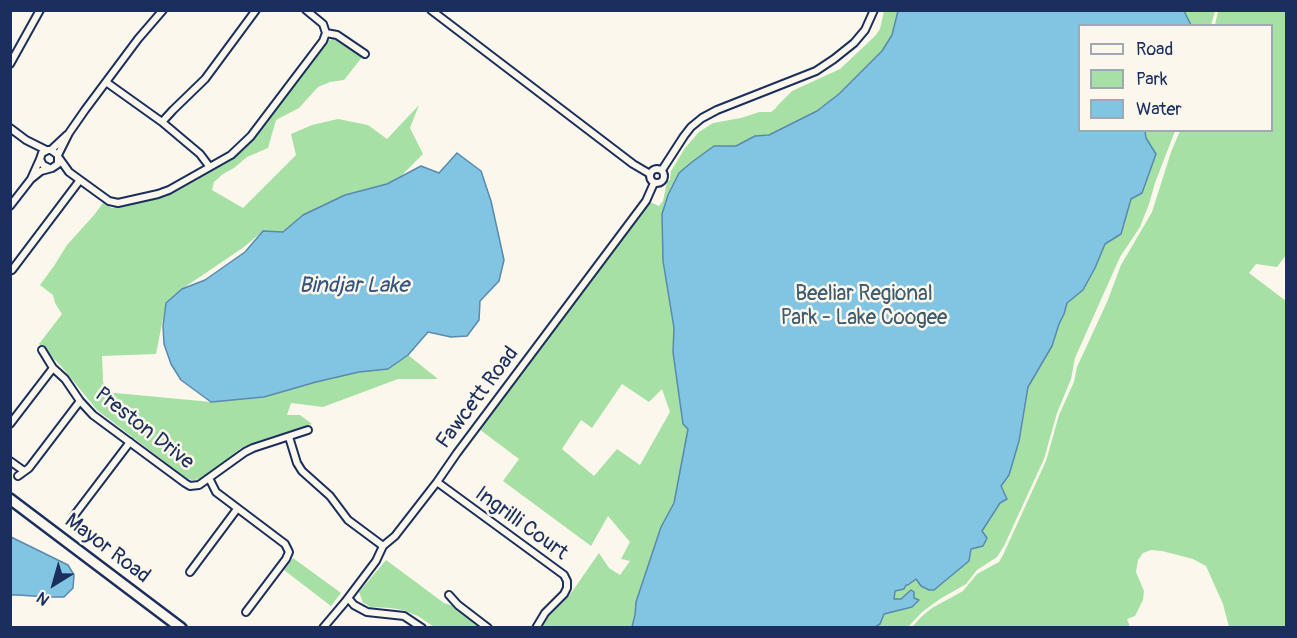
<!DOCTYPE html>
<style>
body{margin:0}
#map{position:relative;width:1297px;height:638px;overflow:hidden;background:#fbf7ec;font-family:Pangolin,sans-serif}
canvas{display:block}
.frame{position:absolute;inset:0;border:12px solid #1b2f5e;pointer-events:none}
.legend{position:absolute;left:1078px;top:24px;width:195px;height:108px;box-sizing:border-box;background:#fbf7ec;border:2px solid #a1a7b3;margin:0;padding:8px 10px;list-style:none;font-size:18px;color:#1b2f5e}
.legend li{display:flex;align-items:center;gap:12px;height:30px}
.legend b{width:30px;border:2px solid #a1a7b3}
.north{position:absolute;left:24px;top:554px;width:60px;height:60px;-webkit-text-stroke:4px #fbf7ec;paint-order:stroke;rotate:217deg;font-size:16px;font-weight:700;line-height:24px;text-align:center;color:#1b2f5e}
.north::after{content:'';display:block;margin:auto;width:21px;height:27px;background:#1b2f5e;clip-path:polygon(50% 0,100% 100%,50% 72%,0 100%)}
</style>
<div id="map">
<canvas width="1297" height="638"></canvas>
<div class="frame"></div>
<ul class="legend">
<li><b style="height:8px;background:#fbf7ec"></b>Road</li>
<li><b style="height:16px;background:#a7e0a4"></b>Park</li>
<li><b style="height:16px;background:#82c5e3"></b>Water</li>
</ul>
<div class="north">N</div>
</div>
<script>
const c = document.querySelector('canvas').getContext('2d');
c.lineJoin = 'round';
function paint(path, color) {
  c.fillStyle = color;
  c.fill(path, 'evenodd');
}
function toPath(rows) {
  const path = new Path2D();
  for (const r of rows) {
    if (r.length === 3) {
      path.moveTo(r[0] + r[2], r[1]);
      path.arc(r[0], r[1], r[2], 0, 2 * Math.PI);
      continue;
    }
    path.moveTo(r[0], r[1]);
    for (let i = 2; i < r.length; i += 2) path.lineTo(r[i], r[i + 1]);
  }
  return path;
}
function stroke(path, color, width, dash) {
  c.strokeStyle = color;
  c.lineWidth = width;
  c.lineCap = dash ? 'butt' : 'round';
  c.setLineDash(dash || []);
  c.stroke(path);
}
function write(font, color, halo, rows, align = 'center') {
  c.font = font + ' Pangolin,sans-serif';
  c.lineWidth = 5;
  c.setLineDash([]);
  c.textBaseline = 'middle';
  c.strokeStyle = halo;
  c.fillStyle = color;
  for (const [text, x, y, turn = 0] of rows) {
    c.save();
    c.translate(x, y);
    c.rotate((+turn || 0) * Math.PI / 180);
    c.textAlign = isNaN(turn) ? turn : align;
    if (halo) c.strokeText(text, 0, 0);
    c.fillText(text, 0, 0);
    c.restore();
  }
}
paint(toPath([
 [884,11,1215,11,1211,25,1080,26,1080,130,1175,131,1155,183,1149,204,1140,227,1120,257,1075,358,1071,379,1057,413,1044,459,1004,546,997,557,977,570,966,584,940,599,922,612,910,625,907,627,543,627,548,617,569,596,599,553,609,568,620,575,630,561,621,559,630,542,608,516,591,546,503,481,519,459,479,429,650,202,659,206,663,201,667,182,670,180,671,171,685,148,699,132,713,123,741,118,759,112,771,112,775,109,778,105,792,91,840,69,875,36,880,29],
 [622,384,649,402,662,389,670,412,640,465,617,449,594,476,562,449,581,420,592,428],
 [1218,11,1286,11,1286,255,1277,267,1256,264,1249,273,1286,301,1286,627,1229,627,1223,604,1206,566,1193,559,1162,551,1151,550,1143,553,1138,560,1136,572,1144,591,1143,600,1135,616,1127,619,1130,627,912,627,921,617,932,608,963,591,977,574,999,562,1003,555,1046,461,1059,415,1074,382,1077,367,1107,302,1121,265,1152,212,1171,152,1180,131,1272,130,1272,26,1215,25],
 [335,38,339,39,363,56,344,80,330,82,318,87,299,108,276,120,268,148,247,157,234,168,223,174,214,182,212,190,243,208,296,155,291,134,312,125,338,119,368,125,387,139,419,105,410,128,423,154,402,175,387,184,345,195,303,215,283,232,263,231,244,247,182,289,166,303,156,354,102,356,103,381,105,392,211,402,264,397,316,382,359,372,388,369,408,355,438,379,398,379,323,407,291,403,287,415,300,415,312,424,252,443,241,448,202,479,192,480,186,478,97,410,61,366,39,344,62,314,55,303,53,295,40,285,54,266,67,245,94,215,103,203,112,208,117,207,163,196,171,193,236,154,248,145,257,135,327,41],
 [293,558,341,593,331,606,284,570],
 [386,560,444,603,453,606,482,627,434,627,418,616,403,610,391,608,370,607,366,604,363,603,359,592]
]), '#a7e0a4');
const water = toPath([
 [898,11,1184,11,1191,25,1080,26,1080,130,1145,131,1146,138,1156,154,1142,193,1131,199,1121,234,1105,244,1095,268,1083,290,1067,303,1064,314,1059,324,1052,346,1028,387,1019,441,1009,475,1001,486,1007,499,1000,503,982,531,987,538,983,546,971,549,969,561,934,590,929,590,921,586,916,579,908,585,906,585,904,589,895,591,894,599,901,599,911,590,914,592,914,598,919,600,912,607,884,614,880,624,875,627,632,627,635,615,636,602,661,527,674,503,688,429,683,424,673,352,674,328,663,261,662,214,668,195,679,173,692,162,714,146,736,146,755,136,769,135,817,111,839,94,882,51,892,35,898,11],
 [457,153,481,171,491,201,504,260,499,281,480,301,479,320,467,336,451,337,428,332,408,355,388,369,359,372,316,382,264,397,211,402,181,380,171,364,164,344,163,326,166,303,182,289,205,280,245,252,263,231,283,232,303,215,345,195,387,184,421,166,439,173,457,153],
 [11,537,68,565,74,575,73,588,64,597,48,597,18,595,11,595,11,537]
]);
paint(water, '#82c5e3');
stroke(water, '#5989ae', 1.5);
const minor = toPath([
 [431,10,633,164,650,174],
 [326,33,337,35,365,54],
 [10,64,40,10],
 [106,82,162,122,200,154,209,166],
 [162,122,173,110,205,79,256,10],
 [10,128,26,140,46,150],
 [51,150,67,135],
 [58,155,69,133,85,110,138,39,163,10],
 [59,158,69,172,80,180,109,201,118,203,158,194,169,190,231,155,251,136,323,41,326,33,323,24,306,10],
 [657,176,7],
 [662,170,684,136,691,127,702,118,717,110,816,71,834,59,854,43,865,30,874,10],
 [31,179,41,171,52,168,58,164,58,155,51,150,48,150,42,153,40,159,43,165,49,168],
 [10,206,31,179,40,159],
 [10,269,12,270,80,180],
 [42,350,53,368,65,379,80,401,93,415,185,483,190,486,199,485,245,452,253,448,308,430],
 [10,424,53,368],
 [289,437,297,463,302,471,330,496,348,520,383,546],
 [10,461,24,471],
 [18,476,29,468,80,401],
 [209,478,216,492,285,544,289,552,286,559,246,612],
 [437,482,564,575,567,581,567,588,564,594,545,613,536,628],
 [73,517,130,442],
 [190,572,237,509],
 [449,595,458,605,488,628],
 [348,598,354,605,367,612,404,616,422,628],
 [323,628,345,602,376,561,383,546,395,536,437,482,457,453,646,201,654,183]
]);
const secondary = toPath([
 [10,499,181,628]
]);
stroke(minor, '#1b2f5e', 10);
stroke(secondary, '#1b2f5e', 14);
stroke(minor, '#fbf7ec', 6);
stroke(secondary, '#fbf7ec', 9);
write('21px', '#3e5b70', '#fbf7ec', [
 ["Beeliar Regional",864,295],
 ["Park - Lake Coogee",864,319]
]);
write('21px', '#1b2f5e', '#fbf7ec', [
 ["Fawcett Road",478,398,-53],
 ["Preston Drive",144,429,38],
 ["Ingrilli Court",521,524,36],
 ["Mayor Road",107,549,37]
]);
write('italic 22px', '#35547f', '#fbf7ec', [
 ["Bindjar Lake",354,286]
]);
</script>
